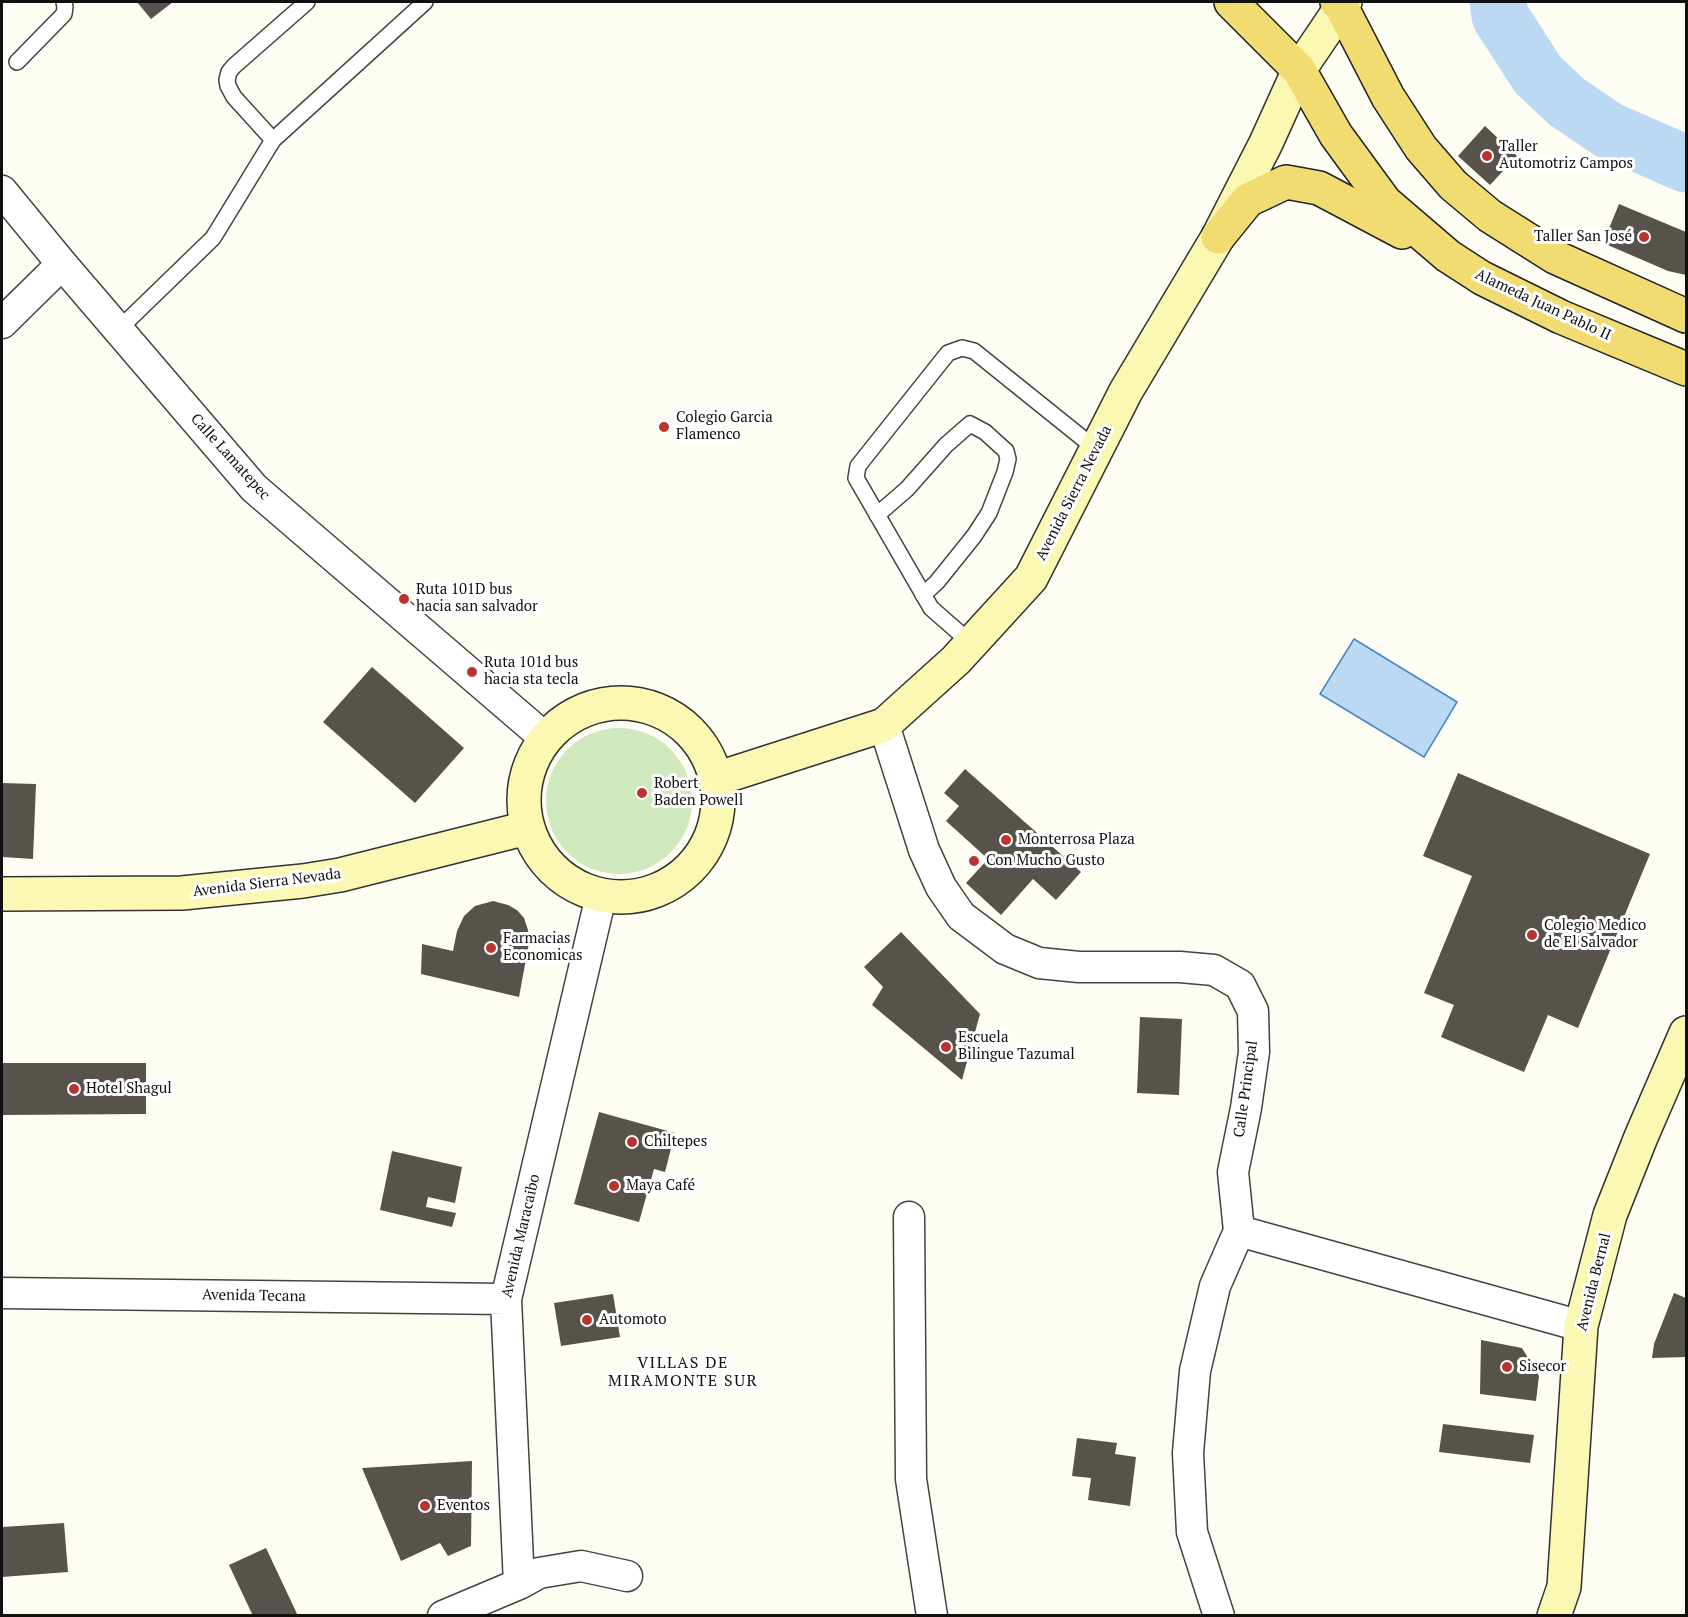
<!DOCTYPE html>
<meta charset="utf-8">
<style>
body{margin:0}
#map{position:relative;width:1688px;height:1617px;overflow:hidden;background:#fefdf4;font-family:"PT Serif",serif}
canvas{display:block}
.frame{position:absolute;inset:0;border:3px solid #101010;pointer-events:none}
</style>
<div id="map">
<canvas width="1688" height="1617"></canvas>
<div class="frame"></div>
</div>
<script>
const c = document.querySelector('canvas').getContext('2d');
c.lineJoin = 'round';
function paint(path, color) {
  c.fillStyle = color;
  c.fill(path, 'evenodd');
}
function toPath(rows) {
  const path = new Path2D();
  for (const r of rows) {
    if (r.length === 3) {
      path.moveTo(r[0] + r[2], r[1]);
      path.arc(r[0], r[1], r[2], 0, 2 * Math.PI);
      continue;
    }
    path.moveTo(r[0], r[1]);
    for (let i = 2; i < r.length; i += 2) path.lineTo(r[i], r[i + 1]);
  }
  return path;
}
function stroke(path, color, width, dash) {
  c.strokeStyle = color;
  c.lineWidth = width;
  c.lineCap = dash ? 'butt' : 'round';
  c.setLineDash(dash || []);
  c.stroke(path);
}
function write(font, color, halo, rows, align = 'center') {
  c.font = font + ' "PT Serif",serif';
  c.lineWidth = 6;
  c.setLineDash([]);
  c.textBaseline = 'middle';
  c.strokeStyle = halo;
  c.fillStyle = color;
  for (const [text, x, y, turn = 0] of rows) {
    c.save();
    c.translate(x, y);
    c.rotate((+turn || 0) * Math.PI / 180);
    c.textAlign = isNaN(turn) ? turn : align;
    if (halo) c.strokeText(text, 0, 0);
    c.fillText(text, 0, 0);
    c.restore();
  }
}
paint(toPath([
 [619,801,73]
]), '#d0e8be');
const water = toPath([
 [1354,639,1457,702,1424,757,1320,694,1354,639]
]);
paint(water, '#bbd9f3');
stroke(water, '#4688c6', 1.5);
stroke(toPath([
 [1498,2,1500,16,1538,75,1567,102,1608,130,1686,164]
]), '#bbd9f3', 57);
paint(toPath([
 [137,2,173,2,151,19],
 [1485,126,1517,156,1490,185,1458,156],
 [1619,204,1686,232,1686,275,1668,271,1603,243],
 [372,667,464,748,415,803,323,722],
 [965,769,1081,872,1056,900,1033,879,1001,915,966,883,988,859,946,821,959,806,944,793],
 [1458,773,1650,854,1578,1028,1548,1015,1524,1072,1441,1037,1454,1005,1424,993,1472,876,1423,856],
 [2,783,36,784,33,859,2,857],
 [493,901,508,905,517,910,524,918,528,930,529,943,519,997,421,974,422,944,453,951,457,931,464,916,475,906],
 [901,932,980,1014,962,1080,872,1005,883,987,864,967],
 [1140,1017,1182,1019,1179,1095,1137,1093],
 [2,1063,146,1063,146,1114,2,1115],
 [599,1112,675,1133,665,1172,654,1169,639,1222,574,1204],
 [392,1151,462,1167,455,1203,428,1197,426,1207,456,1213,452,1227,380,1210],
 [1674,1293,1686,1298,1686,1357,1652,1358,1654,1344],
 [613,1294,620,1337,561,1346,554,1303],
 [1481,1340,1522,1348,1539,1376,1536,1401,1480,1394],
 [1443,1424,1534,1435,1530,1463,1439,1452],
 [1077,1438,1117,1443,1115,1454,1136,1457,1130,1506,1088,1500,1091,1478,1072,1476],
 [472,1461,471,1546,448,1556,440,1543,401,1561,362,1468],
 [64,1523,68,1572,2,1577,2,1527],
 [266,1548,298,1616,253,1616,229,1565]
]), '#58524d');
const lane = toPath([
 [17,62,64,14,65,7,64,2],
 [273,140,234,97,228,86,227,80,229,72,234,66,307,2],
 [118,330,213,238,273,140,425,2],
 [877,515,907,489,946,445,970,424,985,432,1006,451,1008,459,1005,472,989,513,974,536,937,582,923,595],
 [972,644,931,608,856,478,858,466,948,353,962,348,974,351,1096,449]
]);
const street = toPath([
 [2,191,62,264,254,488,545,738],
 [2,323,62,264],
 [884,725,924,850,941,887,961,916,1005,949,1039,963,1079,967,1180,967,1214,970,1240,985,1253,1011,1254,1052,1246,1108,1233,1172,1239,1231,1215,1286,1195,1371,1188,1453,1192,1532,1219,1616],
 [909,1217,911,1479,932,1616],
 [1239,1231,1581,1326],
 [2,1293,506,1299],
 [519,1584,506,1299,601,896],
 [443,1616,519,1584,539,1573,581,1566,627,1576]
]);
const secondary = toPath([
 [621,800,97],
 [716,779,884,725,956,660,1031,578,1126,391,1218,237,1266,143,1299,70,1345,2],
 [2,894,182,893,303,881,340,875,527,828],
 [1554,1616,1564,1587,1581,1326,1610,1215,1641,1137,1686,1033]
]);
const primary = toPath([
 [1231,2,1299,70,1336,135,1385,202,1448,256,1482,278,1561,317,1686,369],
 [1337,2,1341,6,1388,97,1421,148,1453,185,1490,216,1555,257,1686,316],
 [1218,237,1248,200,1286,182,1319,188,1402,232]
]);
stroke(lane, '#434343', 18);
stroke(street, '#434343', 33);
stroke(secondary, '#323232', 36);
stroke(primary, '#212121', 36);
stroke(lane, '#fff', 15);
stroke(street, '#fff', 30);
stroke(secondary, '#faf8b2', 33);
stroke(primary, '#f1dc71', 33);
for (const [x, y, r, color] of [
 [1487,156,6,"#b9342f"],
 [1644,237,6,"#b9342f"],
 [664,427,6,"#b9342f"],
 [404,599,6,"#b9342f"],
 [472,672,6,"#b9342f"],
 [642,793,6,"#b9342f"],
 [1006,840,6,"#b9342f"],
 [974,861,6,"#b9342f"],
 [1532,935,6,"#b9342f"],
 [491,948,6,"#b9342f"],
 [946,1047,6,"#b9342f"],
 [74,1089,6,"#b9342f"],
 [632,1142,6,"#b9342f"],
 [614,1186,6,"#b9342f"],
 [587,1320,6,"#b9342f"],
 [1507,1367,6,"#b9342f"],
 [425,1506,6,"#b9342f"]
]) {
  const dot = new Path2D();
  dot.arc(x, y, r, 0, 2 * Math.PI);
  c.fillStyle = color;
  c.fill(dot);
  stroke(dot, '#fff', 2);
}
write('15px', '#101010', '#fff', [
 ["Taller",1499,147],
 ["Automotriz Campos",1499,164],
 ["Taller San José",1632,237,"right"],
 ["Colegio Garcia",676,418],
 ["Flamenco",676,435],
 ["Ruta 101D bus",416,590],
 ["hacia san salvador",416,607],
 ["Ruta 101d bus",484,663],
 ["hacia sta tecla",484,680],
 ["Robert",654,784],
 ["Baden Powell",654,801],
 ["Monterrosa Plaza",1018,840],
 ["Con Mucho Gusto",986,861],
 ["Colegio Medico",1544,926],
 ["de El Salvador",1544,943],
 ["Farmacias",503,939],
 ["Economicas",503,956],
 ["Escuela",958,1038],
 ["Bilingue Tazumal",958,1055],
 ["Hotel Shagul",86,1089],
 ["Chiltepes",644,1142],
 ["Maya Café",626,1186],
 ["Automoto",599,1320],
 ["Sisecor",1519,1367],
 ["Eventos",437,1506]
], 'left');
write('15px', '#101010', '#fff', [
 ["Alameda Juan Pablo II",1543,305,25],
 ["Calle Lamatepec",230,457,48],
 ["Avenida Sierra Nevada",1074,493,-63],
 ["Avenida Sierra Nevada",267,883,-7],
 ["Calle Principal",1246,1089,-82],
 ["Avenida Maracaibo",521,1236,-77],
 ["Avenida Bernal",1594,1282,-76],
 ["Avenida Tecana",254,1296,1]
]);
c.letterSpacing = '1.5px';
write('16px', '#101010', '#fff', [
 ["VILLAS DE",683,1363],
 ["MIRAMONTE SUR",683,1381]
]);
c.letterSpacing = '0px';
</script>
